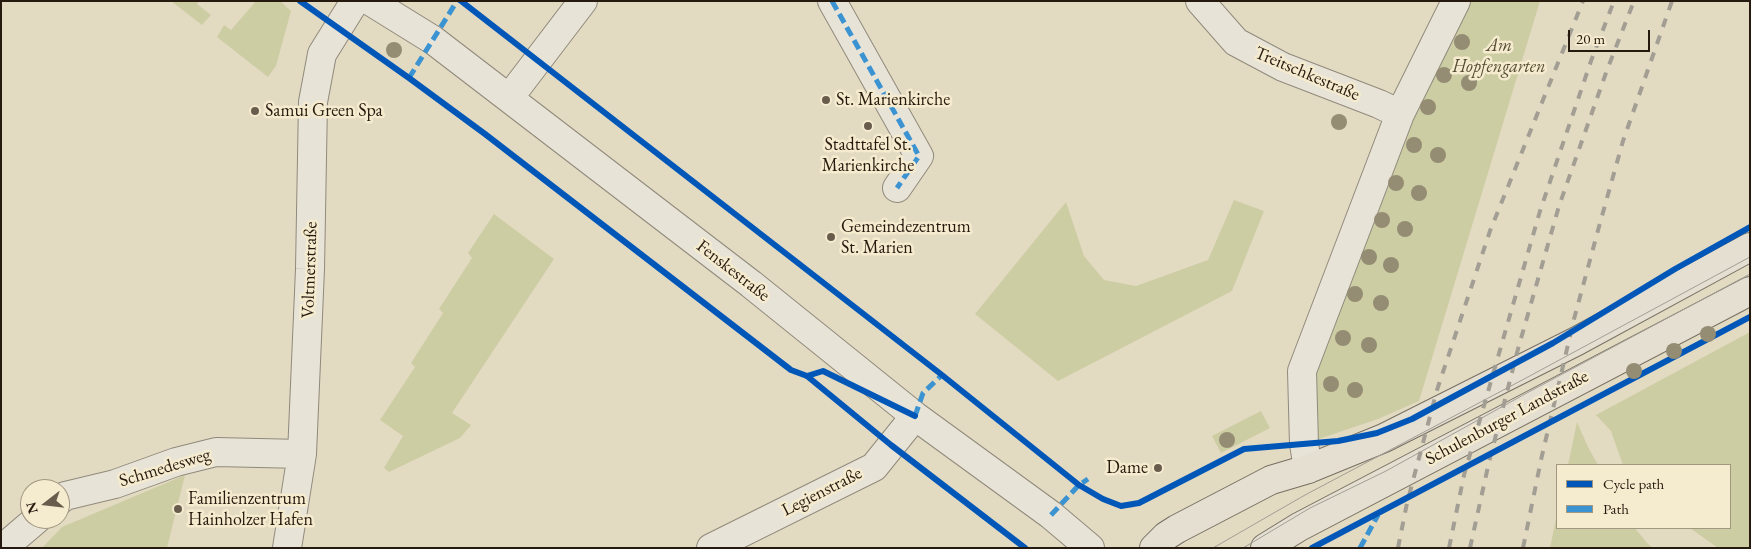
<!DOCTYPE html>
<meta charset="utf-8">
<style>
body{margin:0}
#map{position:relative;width:1751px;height:549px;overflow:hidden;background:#e3dac2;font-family:"EB Garamond",serif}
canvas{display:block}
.frame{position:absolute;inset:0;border:2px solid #26190d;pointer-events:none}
.legend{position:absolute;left:1556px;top:464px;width:175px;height:65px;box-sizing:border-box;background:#f5ebcf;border:1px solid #a29781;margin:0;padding:6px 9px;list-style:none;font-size:15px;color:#26190d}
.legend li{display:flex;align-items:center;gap:10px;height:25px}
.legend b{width:25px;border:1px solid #a29781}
.north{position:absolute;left:20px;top:479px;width:50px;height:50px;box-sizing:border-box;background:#f5ebcf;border:1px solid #a29781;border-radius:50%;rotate:254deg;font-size:14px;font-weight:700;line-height:20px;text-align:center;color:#26190d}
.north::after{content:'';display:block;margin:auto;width:18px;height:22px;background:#685d4c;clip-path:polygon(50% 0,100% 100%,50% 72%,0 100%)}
.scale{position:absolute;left:1568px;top:30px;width:82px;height:22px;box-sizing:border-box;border:2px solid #26190d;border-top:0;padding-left:6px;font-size:15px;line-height:18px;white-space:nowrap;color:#26190d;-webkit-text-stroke:4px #f5ebcf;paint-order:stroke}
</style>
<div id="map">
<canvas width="1751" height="549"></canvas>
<div class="frame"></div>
<ul class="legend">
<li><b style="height:6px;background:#0057b8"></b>Cycle path</li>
<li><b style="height:6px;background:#3b93d2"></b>Path</li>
</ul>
<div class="north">N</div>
<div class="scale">20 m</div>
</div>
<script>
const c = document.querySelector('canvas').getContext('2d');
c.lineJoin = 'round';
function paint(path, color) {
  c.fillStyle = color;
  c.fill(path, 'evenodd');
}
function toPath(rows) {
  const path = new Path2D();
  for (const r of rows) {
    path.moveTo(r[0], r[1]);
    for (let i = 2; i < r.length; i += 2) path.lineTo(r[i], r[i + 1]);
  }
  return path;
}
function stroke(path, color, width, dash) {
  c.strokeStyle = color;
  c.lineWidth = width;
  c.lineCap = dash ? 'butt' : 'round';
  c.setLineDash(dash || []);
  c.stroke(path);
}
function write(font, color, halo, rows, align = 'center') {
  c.font = font + ' "EB Garamond",serif';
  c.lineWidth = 5;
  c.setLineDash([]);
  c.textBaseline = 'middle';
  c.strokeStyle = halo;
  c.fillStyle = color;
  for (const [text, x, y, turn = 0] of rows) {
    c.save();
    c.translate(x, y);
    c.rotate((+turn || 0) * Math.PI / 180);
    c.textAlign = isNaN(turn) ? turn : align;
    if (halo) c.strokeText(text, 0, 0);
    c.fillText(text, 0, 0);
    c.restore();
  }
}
paint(toPath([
 [171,1,199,1,197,4,211,15,202,25],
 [256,1,280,1,291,11,276,66,268,77,217,37,224,25,231,30],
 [1456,1,1540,1,1419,401,1378,419,1304,444,1302,371],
 [1234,200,1264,211,1232,291,1058,381,975,314,1066,202,1084,256,1104,280,1136,286,1208,260],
 [494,214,554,259,452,413,471,425,460,438,389,472,384,468,403,436,380,420,415,367,411,363,443,313,439,309,472,258,468,253],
 [1750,332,1750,548,1718,548,1690,528,1730,528,1730,465,1623,465,1611,431,1596,415],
 [1261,411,1270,428,1221,453,1212,436],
 [1577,422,1588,447,1598,465,1568,465],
 [185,475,167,548,42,548,62,527],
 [1557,514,1557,528,1635,528,1647,543,1653,548,1550,548]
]), '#cdcda4');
const minor = toPath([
 [370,1,433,40,751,284,915,416,1051,515,1090,548],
 [832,1,919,156,897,188],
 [1200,1,1236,42,1283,67,1379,104,1400,114],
 [509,98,583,1],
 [1308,469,1304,444,1302,371,1400,114,1456,1],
 [60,500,65,496,115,484,176,462,216,452,302,454],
 [3,548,37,519],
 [287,548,302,454,310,269,313,102,322,54,355,1],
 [711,548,874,467,915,416]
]);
const major = toPath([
 [1154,548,1166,536,1177,529,1271,480,1308,469,1384,438,1577,341,1750,247],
 [1265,548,1299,527,1750,291]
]);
stroke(minor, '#908a7c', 30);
stroke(major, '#777063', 30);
stroke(minor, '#e8e3d7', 28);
stroke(major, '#e4dfd1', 28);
stroke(toPath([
 [1213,548,1305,495,1526,378,1750,257],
 [1243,548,1310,508,1386,471,1525,394,1750,274]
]), '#a29e94', 1);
stroke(toPath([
 [1398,548,1407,503,1437,390,1490,231,1583,1],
 [1449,548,1464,475,1540,211,1591,61,1614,1],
 [1470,548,1489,462,1518,349,1559,206,1607,70,1634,1],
 [1523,548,1541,460,1574,319,1600,223,1623,141,1672,1]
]), '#a29e94', 4, [9, 9]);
stroke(toPath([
 [832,1,919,156,897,188],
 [409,78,457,1],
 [915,416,923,393,942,375],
 [1051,515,1079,485,1088,479],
 [1360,548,1378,515]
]), '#3b93d2', 5, [10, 5]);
stroke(toPath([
 [300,1,409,78,485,134,791,370,807,376,891,445,1025,548],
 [461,1,942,375,1079,485,1103,499,1121,506,1139,503,1244,449,1338,441,1377,433,1412,419,1553,343,1675,269,1750,227],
 [807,376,823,371,915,416],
 [1312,548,1750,317]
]), '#0057b8', 6);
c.fillStyle = '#948c73';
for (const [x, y] of [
 [1462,42],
 [394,50],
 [1444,75],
 [1469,83],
 [1428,107],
 [1339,122],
 [1414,145],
 [1438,155],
 [1396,183],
 [1419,193],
 [1382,220],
 [1405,229],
 [1369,257],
 [1391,265],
 [1355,294],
 [1381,303],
 [1708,334],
 [1343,338],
 [1369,345],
 [1674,351],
 [1634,371],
 [1331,384],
 [1355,390],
 [1227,440]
]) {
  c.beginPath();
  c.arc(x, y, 8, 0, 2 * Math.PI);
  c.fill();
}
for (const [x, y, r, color] of [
 [826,100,5,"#685d4c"],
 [255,111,5,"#685d4c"],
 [868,126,5,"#685d4c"],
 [831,237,5,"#685d4c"],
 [1158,468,5,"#685d4c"],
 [178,509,5,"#685d4c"]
]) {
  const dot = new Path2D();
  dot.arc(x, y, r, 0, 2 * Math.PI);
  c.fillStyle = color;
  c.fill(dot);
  stroke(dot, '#f5ebcf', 2);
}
write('italic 18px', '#534c33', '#f5ebcf', [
 ["Am",1499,46],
 ["Hopfengarten",1499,67]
]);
write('18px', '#26190d', '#f5ebcf', [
 ["Treitschkestraße",1307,74,23],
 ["Voltmerstraße",310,270,-88],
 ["Fenskestraße",733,271,38],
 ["Schulenburger Landstraße",1507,418,-28],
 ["Schmedesweg",165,468,-17],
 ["Legienstraße",822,492,-27]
]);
write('18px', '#26190d', '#f5ebcf', [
 ["St. Marienkirche",836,100],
 ["Samui Green Spa",265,111],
 ["Stadttafel St.",868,145,"center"],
 ["Marienkirche",868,166,"center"],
 ["Gemeindezentrum",841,227],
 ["St. Marien",841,248],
 ["Dame",1148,468,"right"],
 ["Familienzentrum",188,499],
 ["Hainholzer Hafen",188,520]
], 'left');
</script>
